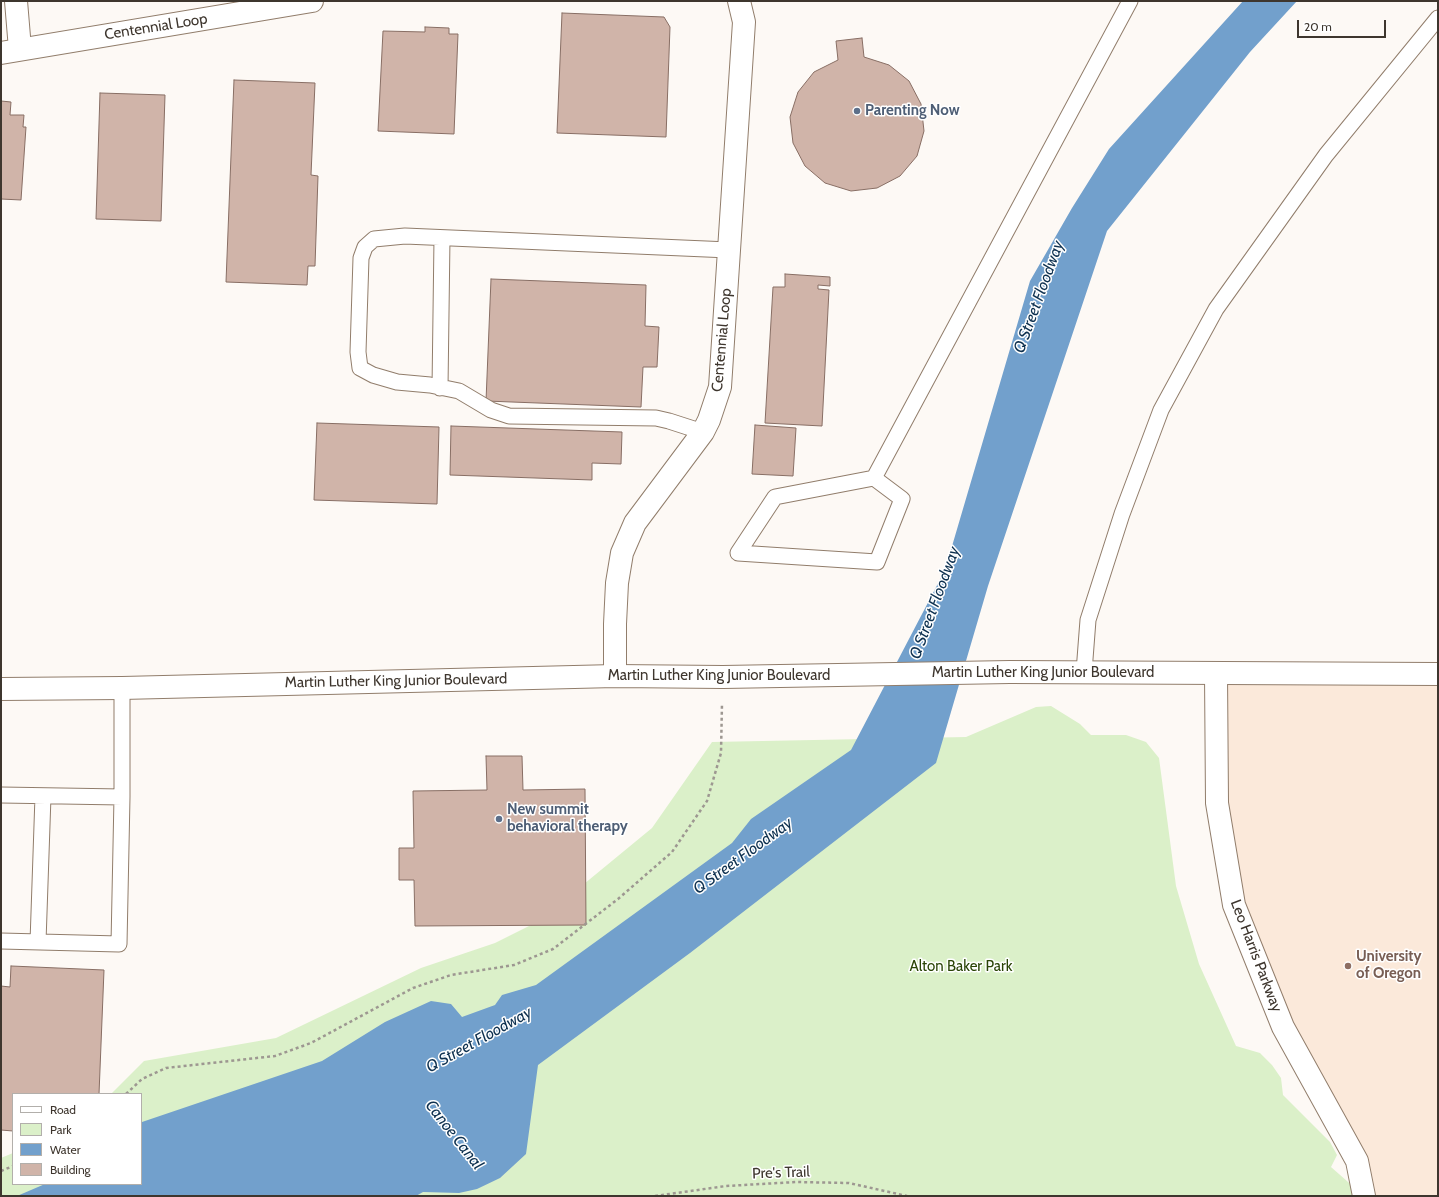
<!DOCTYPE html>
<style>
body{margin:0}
#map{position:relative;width:1439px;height:1197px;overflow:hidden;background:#fdf9f5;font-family:Cabin,sans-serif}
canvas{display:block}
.frame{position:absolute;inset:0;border:2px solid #3e362e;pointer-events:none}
.legend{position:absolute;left:12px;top:1093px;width:130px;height:92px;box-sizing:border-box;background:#fff;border:1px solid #b2afab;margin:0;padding:5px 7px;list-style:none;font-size:12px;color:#3e362e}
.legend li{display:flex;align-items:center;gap:8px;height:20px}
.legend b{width:20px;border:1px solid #b2afab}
.scale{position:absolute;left:1297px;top:20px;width:89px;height:18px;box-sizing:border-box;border:2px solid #3e362e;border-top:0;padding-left:5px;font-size:12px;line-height:14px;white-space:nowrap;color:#3e362e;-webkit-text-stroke:3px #fff;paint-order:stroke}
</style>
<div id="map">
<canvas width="1439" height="1197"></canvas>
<div class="frame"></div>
<ul class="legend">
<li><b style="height:5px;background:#fff"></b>Road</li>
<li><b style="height:11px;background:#dbf0c9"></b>Park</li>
<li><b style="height:11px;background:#72a0cc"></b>Water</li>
<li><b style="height:11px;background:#d0b4a9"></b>Building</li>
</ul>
<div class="scale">20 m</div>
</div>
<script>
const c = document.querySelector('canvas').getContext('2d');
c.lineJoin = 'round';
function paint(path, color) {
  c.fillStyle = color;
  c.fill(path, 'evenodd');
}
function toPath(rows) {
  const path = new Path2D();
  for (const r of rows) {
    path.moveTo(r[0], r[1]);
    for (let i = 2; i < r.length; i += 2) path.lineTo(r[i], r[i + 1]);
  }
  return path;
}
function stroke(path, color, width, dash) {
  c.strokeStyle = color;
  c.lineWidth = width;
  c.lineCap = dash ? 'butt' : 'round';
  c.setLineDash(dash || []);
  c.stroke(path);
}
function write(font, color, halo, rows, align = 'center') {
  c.font = font + ' Cabin,sans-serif';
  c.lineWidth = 3;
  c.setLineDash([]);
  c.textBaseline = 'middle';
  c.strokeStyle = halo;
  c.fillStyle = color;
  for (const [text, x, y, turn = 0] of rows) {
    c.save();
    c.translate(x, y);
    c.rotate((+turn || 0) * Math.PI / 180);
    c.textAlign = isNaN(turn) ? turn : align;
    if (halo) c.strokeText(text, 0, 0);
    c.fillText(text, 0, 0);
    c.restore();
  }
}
paint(toPath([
 [1216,674,1438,674,1438,1196,1364,1196,1234,905]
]), '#fbe9da');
paint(toPath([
 [1051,706,1080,724,1091,735,1126,735,1146,742,1159,758,1176,886,1199,964,1236,1046,1260,1053,1272,1065,1281,1078,1283,1095,1330,1142,1337,1155,1331,1167,1364,1196,1,1196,1,1158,13,1153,13,1184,141,1184,141,1094,111,1094,144,1061,276,1038,421,968,495,943,539,921,652,828,712,742,966,737,1036,707]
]), '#dbf0c9');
paint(toPath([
 [1243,1,1297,1,1250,52,1107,231,988,586,936,763,690,953,538,1065,526,1154,500,1178,477,1189,459,1193,423,1192,416,1196,17,1196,45,1184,141,1184,141,1123,142,1122,322,1061,385,1022,431,1001,451,1004,462,1017,495,1005,502,995,536,985,732,843,751,819,851,750,945,570,1030,281,1072,208,1109,149]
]), '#72a0cc');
const building = toPath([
 [562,13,664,17,670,27,666,137,557,133,562,13],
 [425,27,449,28,449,34,458,34,454,134,378,131,383,31,425,32,425,27],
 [862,38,864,57,889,65,909,81,921,104,924,131,917,156,900,176,877,188,851,191,825,183,805,166,793,143,790,117,798,92,814,72,838,60,836,41,862,38],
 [234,80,315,83,311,175,318,176,315,266,308,266,307,285,226,282,234,80],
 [100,93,165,95,161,221,96,219,100,93],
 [1,101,11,102,10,115,24,115,23,127,26,127,21,200,1,199,1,101],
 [785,274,830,277,830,286,818,285,818,289,829,290,822,426,765,423,773,287,785,287,785,274],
 [491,279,646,285,645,326,659,327,657,367,643,367,641,407,486,401,491,279],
 [317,423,439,427,437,504,314,500,317,423],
 [755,425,796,428,793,476,752,474,755,425],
 [451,426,622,432,621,464,592,463,592,480,450,475,451,426],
 [486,756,522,756,523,790,585,789,586,925,415,926,414,880,399,880,399,848,414,848,413,791,487,790,486,756],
 [11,966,104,970,99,1094,13,1094,13,1131,1,1130,1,986,10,987,11,966]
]);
paint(building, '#d0b4a9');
stroke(building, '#886e64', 1);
const service = toPath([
 [440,388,442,238],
 [703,432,669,421,656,418,509,416,491,410,459,391,430,385,397,382,373,375,360,368,358,352,361,258,365,247,374,239,405,236,729,250],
 [874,478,1130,1],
 [874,478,902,499,877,562,738,553,775,497,874,478],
 [1084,672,1088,620,1122,514,1161,410,1216,309,1326,155,1438,18],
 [1,795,122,797,122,688],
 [1,941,119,944,122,797],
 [38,942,43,796]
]);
const minor = toPath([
 [16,1,20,49]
]);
const tertiary = toPath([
 [1,53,312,1],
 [1216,674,1217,803,1234,905,1283,1027,1357,1161,1364,1196],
 [615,676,615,624,617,583,622,553,635,523,703,432,709,420,720,387,744,22,739,1]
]);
const secondary = toPath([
 [1,689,122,688,615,676,723,677,1010,672,1438,674]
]);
stroke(service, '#917d6b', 17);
stroke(minor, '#917d6b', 24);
stroke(tertiary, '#917d6b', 24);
stroke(secondary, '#917d6b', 24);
stroke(toPath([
 [126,1094,142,1079,166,1068,275,1056,311,1043,413,988,451,975,514,965,553,949,618,899,672,852,707,801,721,753,722,703],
 [1,1171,13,1166],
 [655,1196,726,1186,796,1182,849,1183,907,1196]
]), '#9d9791', 2.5, [3, 3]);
stroke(service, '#fff', 15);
stroke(minor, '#fff', 22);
stroke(tertiary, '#fff', 22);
stroke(secondary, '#fff', 22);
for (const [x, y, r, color] of [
 [857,111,4,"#5c6f8a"],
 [499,819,4,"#5c6f8a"],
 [1348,966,4,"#8d6e63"]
]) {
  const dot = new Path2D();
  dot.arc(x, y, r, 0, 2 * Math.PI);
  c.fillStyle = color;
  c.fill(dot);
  stroke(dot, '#fff', 1.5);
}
write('15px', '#3e362e', '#fff', [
 ["Centennial Loop",156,27,-9],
 ["Centennial Loop",722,340,-85],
 ["Martin Luther King Junior Boulevard",1043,673],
 ["Martin Luther King Junior Boulevard",719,676],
 ["Martin Luther King Junior Boulevard",396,681,-1],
 ["Leo Harris Parkway",1256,956,69],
 ["Pre's Trail",781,1173,-2]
]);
write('bold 15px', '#4e5e75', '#fff', [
 ["Parenting Now",865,111],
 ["New summit",507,810],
 ["behavioral therapy",507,827]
], 'left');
write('bold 15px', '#785e54', '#fff', [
 ["University",1356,957],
 ["of Oregon",1356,974]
], 'left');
write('15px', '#2a4406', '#fff', [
 ["Alton Baker Park",961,967]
]);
write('italic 16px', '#0e3150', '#fff', [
 ["Q Street Floodway",1039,297,-70],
 ["Q Street Floodway",935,603,-70],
 ["Q Street Floodway",743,856,-36],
 ["Q Street Floodway",479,1040,-29],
 ["Canoe Canal",454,1135,52]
]);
</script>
